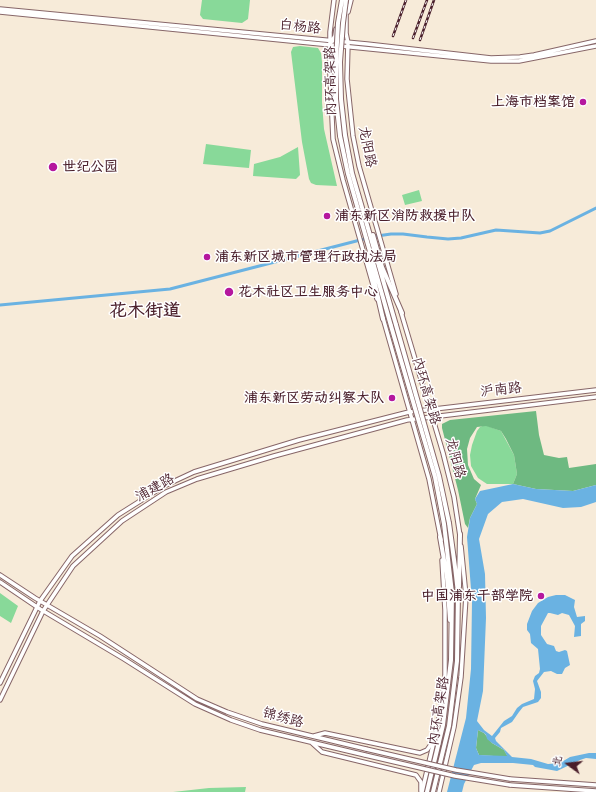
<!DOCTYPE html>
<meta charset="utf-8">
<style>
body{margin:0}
#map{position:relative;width:596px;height:792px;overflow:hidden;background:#f7ebd9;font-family:"Patrick Hand","LXGW WenKai TC",sans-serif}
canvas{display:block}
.north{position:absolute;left:548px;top:744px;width:40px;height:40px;-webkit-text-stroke:3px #fff;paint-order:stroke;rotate:285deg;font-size:11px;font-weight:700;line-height:16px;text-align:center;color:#4a1f2b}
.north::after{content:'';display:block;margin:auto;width:14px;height:18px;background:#4a1f2b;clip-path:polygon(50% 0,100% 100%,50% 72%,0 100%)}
</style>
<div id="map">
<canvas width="596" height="792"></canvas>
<div class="north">北</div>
</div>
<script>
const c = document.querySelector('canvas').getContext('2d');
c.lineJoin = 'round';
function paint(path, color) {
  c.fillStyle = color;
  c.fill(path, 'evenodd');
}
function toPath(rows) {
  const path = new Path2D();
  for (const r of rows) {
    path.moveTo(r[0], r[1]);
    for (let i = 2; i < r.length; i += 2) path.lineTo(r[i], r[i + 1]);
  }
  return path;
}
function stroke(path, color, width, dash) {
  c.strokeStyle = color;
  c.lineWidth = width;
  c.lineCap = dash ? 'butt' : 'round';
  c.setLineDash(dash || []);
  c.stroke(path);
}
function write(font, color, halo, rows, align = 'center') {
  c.font = font + ' "Patrick Hand","LXGW WenKai TC",sans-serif';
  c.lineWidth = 3;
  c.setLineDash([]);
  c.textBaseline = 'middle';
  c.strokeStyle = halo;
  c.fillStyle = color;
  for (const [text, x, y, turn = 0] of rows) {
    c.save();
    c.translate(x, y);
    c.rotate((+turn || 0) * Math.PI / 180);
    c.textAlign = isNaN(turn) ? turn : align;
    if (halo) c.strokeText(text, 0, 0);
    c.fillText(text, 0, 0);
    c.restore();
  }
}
paint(toPath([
 [202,0,250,0,248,19,242,23,203,19,200,15],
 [300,46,318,48,321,53,322,62,322,102,324,129,337,186,316,185,311,183,309,179,302,142,291,52,293,47],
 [206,144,251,150,249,168,203,164],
 [298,147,300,175,296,179,253,176,254,164,280,157],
 [419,190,422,201,405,205,402,195],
 [485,425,501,431,514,455,517,474,513,484,487,484,478,478,471,466,470,455,472,445,477,431,480,427],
 [0,593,18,606,11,623,0,616],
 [246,787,245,792,173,792,209,788]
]), '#88d999');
paint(toPath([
 [536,411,539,435,544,455,559,458,567,457,569,468,596,464,596,485,573,491,536,489,513,484,517,474,514,455,506,439,501,431,486,426,477,427,470,438,467,449,468,465,474,479,481,485,475,499,477,504,470,518,468,528,465,524,458,490,442,428,442,424,450,420],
 [478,730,484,733,492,743,504,750,508,757,479,755,476,748]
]), '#6eb981');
paint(toPath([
 [513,484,536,489,573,491,596,485,596,502,581,507,563,508,523,499,502,502,488,514,479,539,485,574,486,618,483,691,477,721,484,730,492,736,504,721,512,716,517,708,522,704,534,699,535,689,533,681,535,676,539,673,540,669,538,649,531,643,530,634,527,630,527,624,532,611,538,603,548,597,556,595,565,595,575,600,574,607,577,617,585,616,585,621,581,624,581,636,574,637,575,626,569,615,562,613,558,615,550,613,548,613,541,626,541,635,547,644,554,646,556,651,559,652,565,650,567,651,570,665,565,668,562,674,557,674,551,671,544,672,537,681,541,692,541,698,538,702,523,707,519,712,512,722,501,728,500,732,495,738,496,741,512,757,531,759,548,764,560,763,570,757,589,753,596,753,596,759,586,758,580,760,557,771,535,767,533,765,513,763,481,763,474,765,464,784,462,792,447,792,466,718,471,669,472,602,467,537,470,518,477,504,475,499,480,491],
 [478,730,484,733,486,735,487,739,492,743,504,750,507,756,479,755,476,748]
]), '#6ab2e2');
stroke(toPath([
 [377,236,391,234,403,234,427,237,448,239,461,238,496,230,540,233,550,231,596,208],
 [0,305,170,289,368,238]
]), '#6ab2e2', 3);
const secondary = toPath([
 [0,9,367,44,491,58,520,57,534,55,596,41],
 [0,12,491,61,519,61,596,46],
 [0,575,35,598,100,636,197,699,227,712,262,724,366,749],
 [0,582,40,609,124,659,195,704,231,720,260,730,365,755],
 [314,736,325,733,420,753,427,750,432,743],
 [312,743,322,752,416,775,421,782,421,791],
 [510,779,596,785],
 [510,785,596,791]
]);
const primary = toPath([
 [334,0,330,32,330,73,333,139,343,180,377,299],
 [346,9,346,33,348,43,347,79,353,136,359,166,396,294],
 [348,12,351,0],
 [330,44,335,36,336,29],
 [401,312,443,453,454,497,460,536],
 [383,318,429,479,441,540],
 [0,683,40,601,72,556,118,515,164,486,194,472,299,440,409,412,596,390],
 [0,700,43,611,73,566,122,521,166,492,197,479,274,456,407,420,596,397],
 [422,792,438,724,445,680,445,610,442,560],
 [439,792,454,727,461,677,466,596,461,546]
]);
const trunk = toPath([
 [345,135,352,173,396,325],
 [340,136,348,174,391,326],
 [373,235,382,267,402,313],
 [368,254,383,319],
 [440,537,447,577,450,620],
 [459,587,460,534],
 [427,792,443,725,451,660,452,593,444,524],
 [433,792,449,726,457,661,458,593,455,567,449,523]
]);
stroke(secondary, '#876668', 5.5);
stroke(primary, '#876668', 5.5);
stroke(trunk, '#876668', 6);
stroke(secondary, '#fff', 3.5);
stroke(primary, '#fff', 3.5);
stroke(trunk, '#fff', 4);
const rail = toPath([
 [393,36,406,0],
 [413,38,427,0],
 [420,40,434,0]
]);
stroke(rail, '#4a1f2b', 2.5);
stroke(rail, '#fff', 1, [3]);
const secondaryBridge = toPath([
 [366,749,456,770,510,779],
 [365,755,455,776,510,785]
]);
const trunkBridge = toPath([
 [345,135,341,99,340,62,343,23,346,0],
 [340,136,336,99,336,62,338,23,342,0],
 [396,325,439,476,449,523],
 [391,326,435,477,444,524]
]);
stroke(secondaryBridge, '#876668', 5.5, []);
stroke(trunkBridge, '#876668', 6, []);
stroke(secondaryBridge, '#fff', 3.5);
stroke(trunkBridge, '#fff', 4);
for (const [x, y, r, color] of [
 [583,102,4,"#b5179e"],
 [53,167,5,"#b5179e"],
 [327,216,4,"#b5179e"],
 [207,257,4,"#b5179e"],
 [229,292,5,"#b5179e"],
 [392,398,4,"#b5179e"],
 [541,596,4,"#b5179e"]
]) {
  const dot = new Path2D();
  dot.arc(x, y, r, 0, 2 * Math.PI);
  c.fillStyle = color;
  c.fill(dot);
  stroke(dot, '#fff', 1.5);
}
write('14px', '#4a1f2b', '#fff', [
 ["白杨路",300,27,6],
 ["内环高架路",331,81,-91],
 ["龙阳路",367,147,79],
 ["沪南路",501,390,-6],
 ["内环高架路",426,391,74],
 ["龙阳路",455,458,75],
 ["浦建路",155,488,-29],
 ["内环高架路",439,711,-81],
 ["锦绣路",283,718,15]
]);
write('bold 14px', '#4a1f2b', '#fff', [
 ["上海市档案馆",575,102,"right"],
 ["世纪公园",62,167],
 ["浦东新区消防救援中队",335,216],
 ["浦东新区城市管理行政执法局",215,257],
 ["花木社区卫生服务中心",238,292],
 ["浦东新区劳动纠察大队",384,398,"right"],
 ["中国浦东干部学院",533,596,"right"]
], 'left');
write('bold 18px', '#4a1f2b', '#fff', [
 ["花木街道",145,311]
]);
</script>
